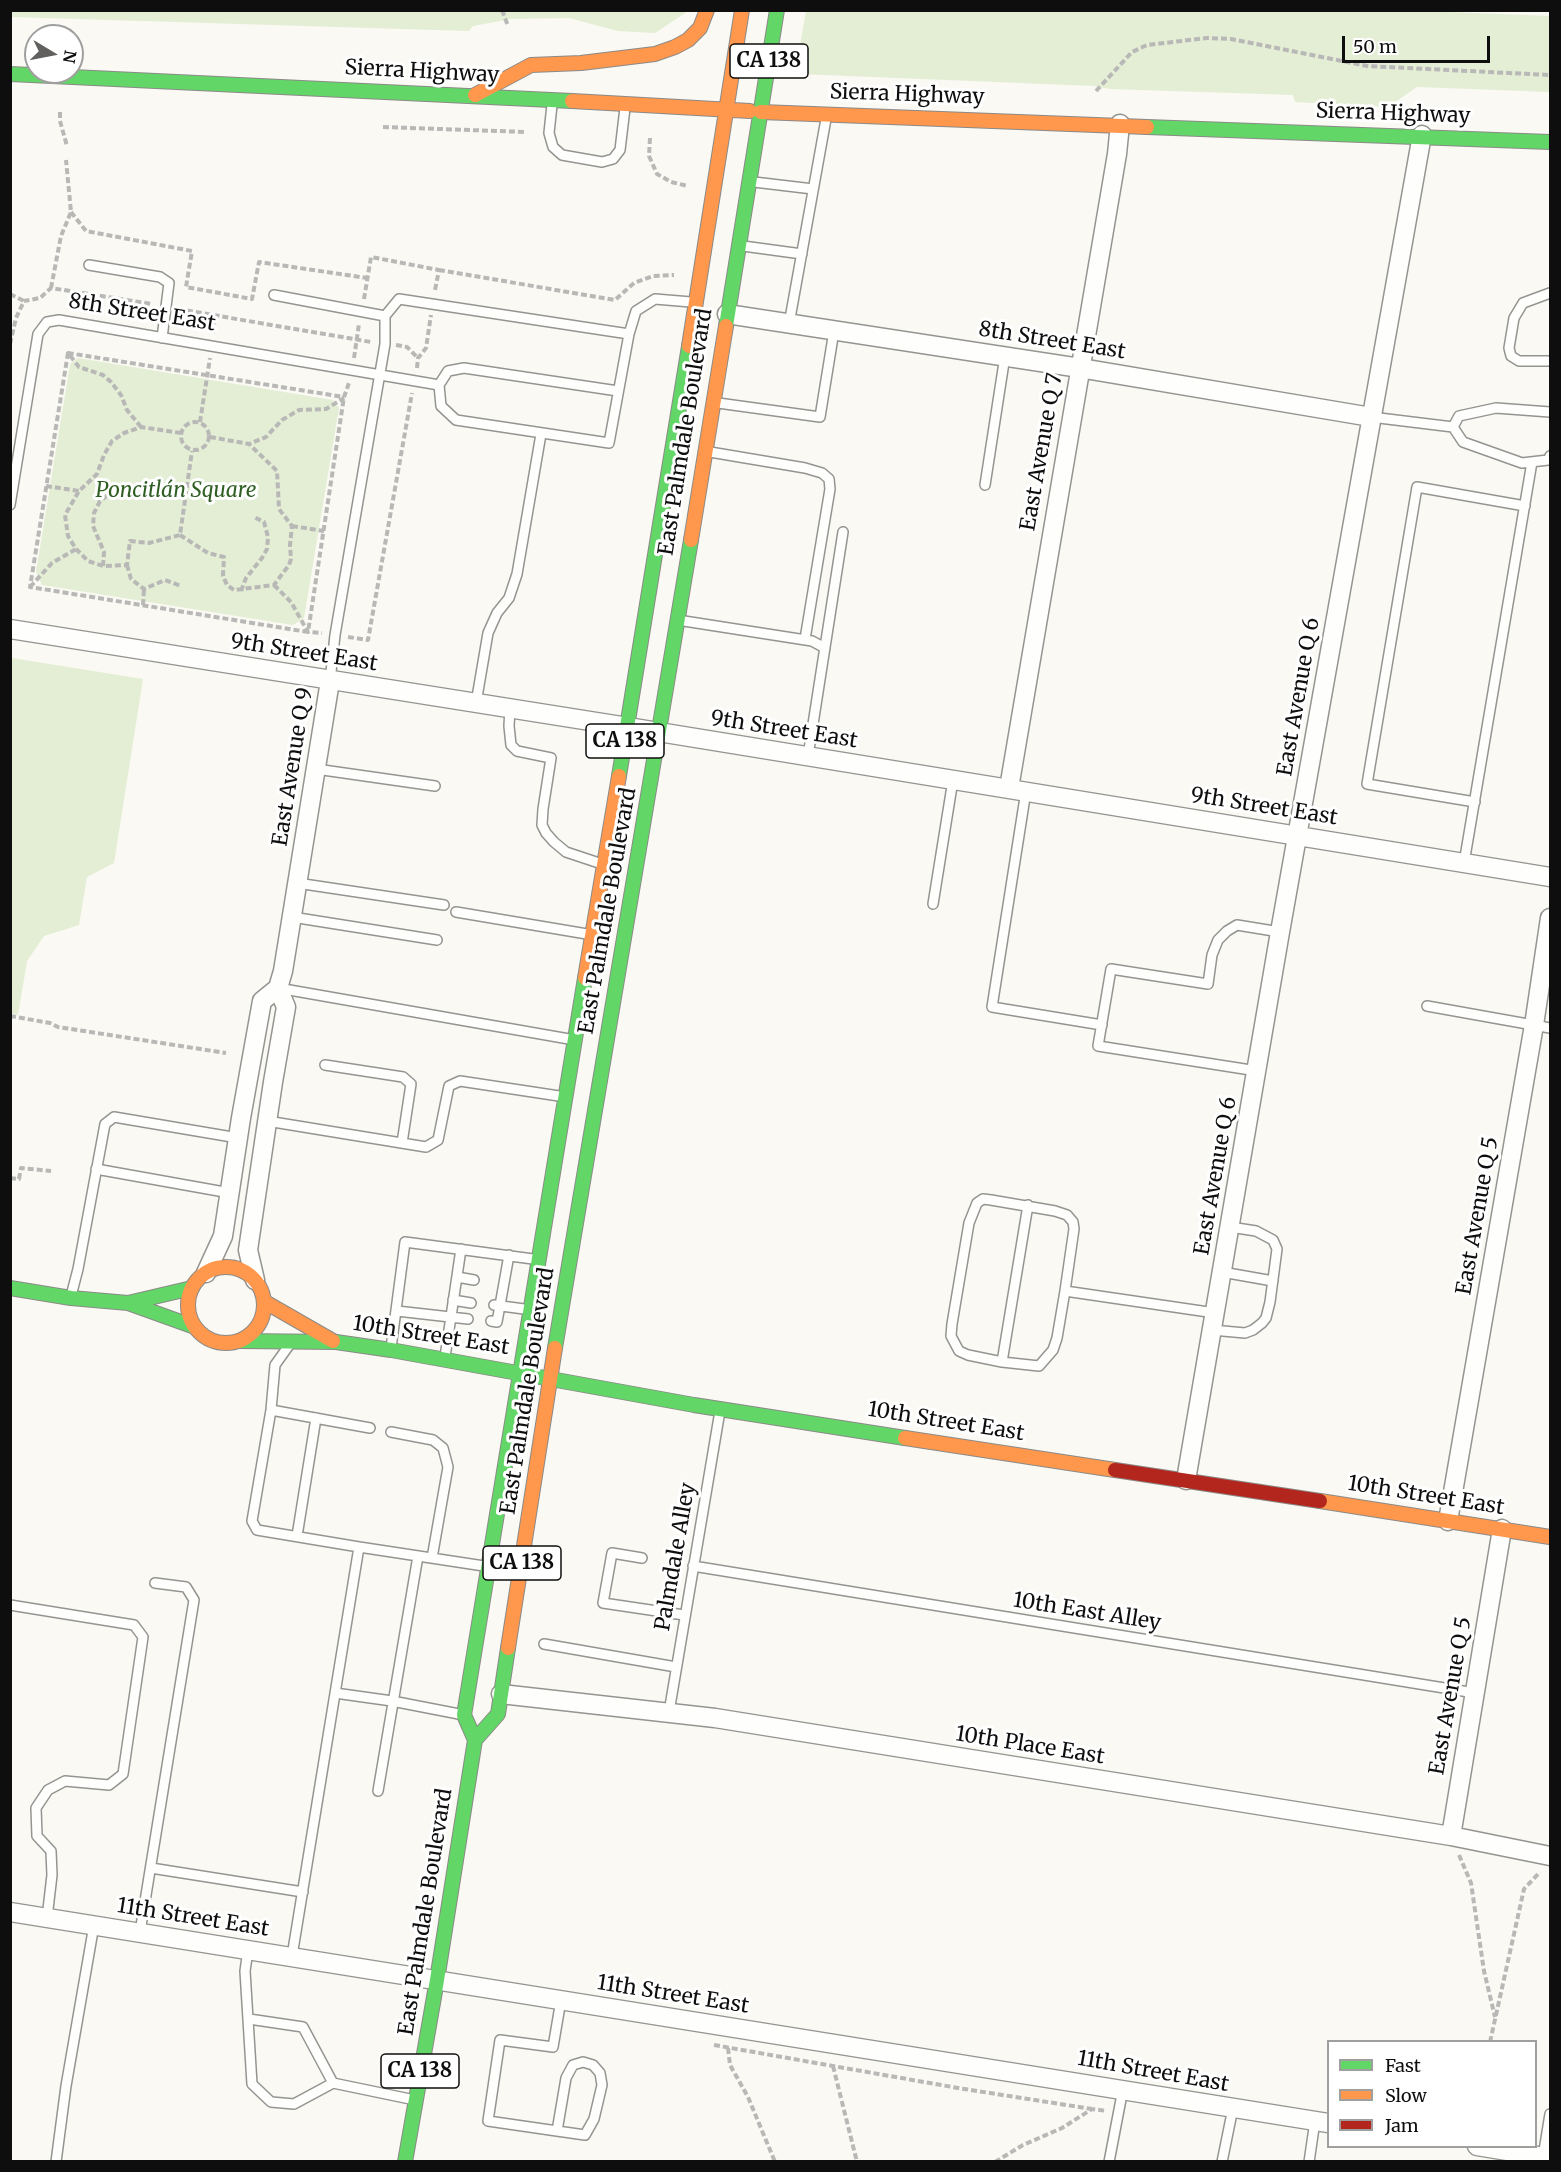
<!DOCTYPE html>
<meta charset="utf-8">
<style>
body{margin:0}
#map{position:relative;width:1561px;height:2172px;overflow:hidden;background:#faf9f3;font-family:Merriweather,serif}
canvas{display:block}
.frame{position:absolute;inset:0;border:12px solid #0e0e0e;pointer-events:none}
.legend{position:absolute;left:1327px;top:2040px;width:210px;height:108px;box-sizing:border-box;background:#fff;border:2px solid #9f9f9f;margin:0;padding:8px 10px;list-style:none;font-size:18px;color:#0e0e0e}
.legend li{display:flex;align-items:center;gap:12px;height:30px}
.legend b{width:30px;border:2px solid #9f9f9f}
.north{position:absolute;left:24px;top:24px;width:60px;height:60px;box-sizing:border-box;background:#fff;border:2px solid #9f9f9f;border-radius:50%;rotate:100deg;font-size:16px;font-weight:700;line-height:24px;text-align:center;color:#0e0e0e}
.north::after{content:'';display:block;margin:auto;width:21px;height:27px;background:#61605e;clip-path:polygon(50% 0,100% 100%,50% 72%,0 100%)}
.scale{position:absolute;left:1342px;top:36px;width:148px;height:27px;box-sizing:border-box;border:3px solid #0e0e0e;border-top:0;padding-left:8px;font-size:18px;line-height:21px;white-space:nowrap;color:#0e0e0e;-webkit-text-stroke:4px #fff;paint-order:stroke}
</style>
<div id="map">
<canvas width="1561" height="2172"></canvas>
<div class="frame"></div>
<ul class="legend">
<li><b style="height:8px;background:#63d668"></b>Fast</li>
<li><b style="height:8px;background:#ff974d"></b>Slow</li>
<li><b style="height:8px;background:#b3261e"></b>Jam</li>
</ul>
<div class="north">N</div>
<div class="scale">50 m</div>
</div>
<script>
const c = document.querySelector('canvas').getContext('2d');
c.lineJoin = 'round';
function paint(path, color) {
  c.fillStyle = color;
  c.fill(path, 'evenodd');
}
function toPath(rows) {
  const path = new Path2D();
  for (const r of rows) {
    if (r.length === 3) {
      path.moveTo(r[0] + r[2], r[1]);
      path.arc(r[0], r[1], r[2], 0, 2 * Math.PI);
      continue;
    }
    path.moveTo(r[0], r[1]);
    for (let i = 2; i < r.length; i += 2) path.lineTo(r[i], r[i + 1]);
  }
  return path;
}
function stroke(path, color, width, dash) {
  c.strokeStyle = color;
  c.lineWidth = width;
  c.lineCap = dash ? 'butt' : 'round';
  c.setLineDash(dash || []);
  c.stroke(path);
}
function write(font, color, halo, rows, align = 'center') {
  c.font = font + ' Merriweather,serif';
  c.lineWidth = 6;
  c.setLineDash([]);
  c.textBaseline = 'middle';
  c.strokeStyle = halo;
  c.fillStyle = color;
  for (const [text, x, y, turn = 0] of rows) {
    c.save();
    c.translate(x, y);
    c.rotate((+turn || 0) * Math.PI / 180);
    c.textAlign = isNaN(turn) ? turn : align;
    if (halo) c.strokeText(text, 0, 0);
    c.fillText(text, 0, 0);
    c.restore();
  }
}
paint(toPath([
 [11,10,688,10,688,11,655,33,618,31,569,18,511,19,473,26,469,31,11,17],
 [1423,11,1550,16,1550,92,1417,87,1388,107,1295,102,1293,95,1110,89,1094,86,800,74,796,68,806,11],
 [78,358,333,400,339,408,304,618,293,625,42,585,36,572,70,364],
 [12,658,143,679,114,863,87,877,79,925,44,936,27,961,18,1015,10,1013]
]), '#e3eed5');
const lane = toPath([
 [552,105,549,133,553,147,562,155,602,162,613,159,620,150,625,108],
 [754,182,813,189],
 [743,246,802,254],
 [89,265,160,277,169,283,162,338],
 [1550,293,1523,303,1514,318,1509,348,1511,356,1519,361,1550,361],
 [274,295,385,316],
 [789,324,826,119],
 [618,391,464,368,448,371,439,385,441,406,456,420,609,443,629,334,636,311,655,299,691,302],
 [718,403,820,417,834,331],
 [1550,412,1496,408,1459,416,1453,427,1463,442,1522,463,1548,460,1550,456],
 [1371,417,1453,427],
 [710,452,805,468,822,473,829,479,830,489,805,639],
 [985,485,1005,356],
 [10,505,38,334,47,322,59,320,439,385],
 [684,621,812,641,825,648],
 [330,681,335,635,385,344,385,316,399,299,629,334],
 [476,703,488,633,497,613,509,598,517,574,541,434],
 [510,708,509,726,511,745,517,751,551,758,543,809,542,825,546,833,554,842,566,852,599,863],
 [808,756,843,532],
 [316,769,435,786],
 [1026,791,992,1007,1102,1025],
 [1475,802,1367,784,1417,487,1525,506],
 [1464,863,1532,462],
 [297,883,444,905],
 [933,904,953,780],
 [456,912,587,934],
 [292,917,437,940],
 [278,988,569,1039],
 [1427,1006,1550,1028],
 [325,1065,403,1077,411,1084,402,1143],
 [1257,1071,1098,1046,1111,969,1208,984,1212,955,1218,940,1227,931,1237,925,1280,932],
 [267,1121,426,1147,438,1140,449,1086,460,1081,559,1096],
 [96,1169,230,1193],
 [1222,1272,1273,1281],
 [457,1277,474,1280],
 [1065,1291,1057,1338,1053,1350,1039,1366,1002,1362,968,1355,959,1351,951,1336,952,1324,969,1223,977,1203,983,1199,991,1200,1055,1211,1067,1215,1073,1222,1074,1229,1065,1291,1215,1313],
 [71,1296,78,1269,105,1124,114,1117,238,1138],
 [453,1300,471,1303],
 [494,1305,524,1309],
 [397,1311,468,1319],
 [491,1321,497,1322,509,1255],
 [1212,1330,1245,1333,1253,1330,1262,1323,1266,1318,1270,1302,1277,1249,1273,1240,1256,1231,1230,1227],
 [290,1344,275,1365,271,1410,252,1521,257,1530,359,1547,292,1956],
 [391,1348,405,1242,533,1259],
 [445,1357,461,1249],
 [1002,1362,1028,1205],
 [271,1410,370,1428],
 [391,1432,433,1440,443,1448,448,1467,432,1558],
 [297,1536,316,1418],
 [359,1547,484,1566],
 [642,1558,612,1553,603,1603,684,1615],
 [693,1566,1475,1693],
 [10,1605,134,1625,143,1637,123,1774,109,1785,65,1781,48,1790,36,1808,37,1836,51,1851,52,1875,47,1918],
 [544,1644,676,1667],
 [335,1693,392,1701,459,1714],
 [669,1712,720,1411],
 [378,1791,418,1556],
 [151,1868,303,1892],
 [140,1932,194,1600,186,1587,155,1583],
 [248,1950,245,1971,252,2084,271,2102,294,2104,333,2083,410,2099],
 [249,2019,303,2027,333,2083],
 [557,2131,585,2135,594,2119,602,2085,600,2073,593,2065,583,2062,573,2065,566,2078,557,2131,488,2121,500,2040,553,2047,561,2000],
 [1543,2157,1550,2114],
 [56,2162,66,2086,94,1925],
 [1109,2162,1123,2089],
 [1222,2162,1233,2108],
 [1309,2162,1315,2121]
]);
const street = toPath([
 [727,314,1080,368,1371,417],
 [10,629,628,727,1550,877],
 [1009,788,1117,154,1120,124],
 [206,1273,223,1236,241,1118,262,1001,278,988,283,971,330,681],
 [255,1280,248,1250,273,1082,286,1007,278,988],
 [1186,1480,1280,932,1422,135],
 [1448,1521,1534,1025,1550,918],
 [501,1694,715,1718,1451,1836,1550,1856],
 [1451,1836,1502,1529],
 [10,1912,1328,2123],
 [1477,2146,1550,2158]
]);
const fast = toPath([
 [10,74,572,101],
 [1147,127,1550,142],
 [726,326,777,10],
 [619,776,689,346],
 [10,1288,71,1298,128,1303,192,1326],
 [128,1303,192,1288],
 [240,1341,336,1342,391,1350,694,1405,905,1438],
 [555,1348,691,540],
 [475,1740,464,1715,585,978],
 [405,2162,437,1980,475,1740,498,1714,508,1648]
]);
const slow = toPath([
 [475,95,531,65,581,63,655,54,675,47,688,40,700,28,707,10],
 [572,101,750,111],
 [761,112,1147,127],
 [689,346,742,10],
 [691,540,726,326],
 [585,978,619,776],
 [226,1305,38],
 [265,1302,333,1341],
 [905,1438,1115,1470],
 [1320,1501,1550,1537],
 [508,1648,555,1348]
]);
const jam = toPath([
 [1115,1470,1320,1501]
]);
stroke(lane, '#949491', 12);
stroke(street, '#949491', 21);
stroke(fast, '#8b8a88', 16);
stroke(slow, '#8b8a88', 16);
stroke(jam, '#8b8a88', 16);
stroke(toPath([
 [502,10,508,26],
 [1096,91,1132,52,1147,45,1207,38,1231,39,1367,66,1550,75],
 [60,112,60,121,67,146],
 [383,127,526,132],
 [650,138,649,156,657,174,671,182,688,186],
 [71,212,86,231,192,251,186,287,252,299,259,262,367,278],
 [439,270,615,300,634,283,653,276,674,275],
 [51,288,61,236,71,212,66,160],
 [10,294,24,301],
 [364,299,371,257,439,270,435,290],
 [178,309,371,342],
 [213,333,215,316],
 [10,344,16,318,24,301,40,298,51,288,152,304],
 [396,345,407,347,418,358],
 [68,353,30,587,308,632,344,397,349,383],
 [354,358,359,324],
 [417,368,418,358,426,348,431,315],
 [195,436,14],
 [200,422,210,358],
 [141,427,127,410,121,395,111,382,103,375,79,367,68,353,344,397],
 [181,433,141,427,124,433,112,441,104,455,97,474,79,491,65,515,68,536,76,549,88,561,103,566,127,565,130,541,149,543,180,535,192,451],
 [210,437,249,444,266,437,282,420,299,410,326,409,344,398],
 [46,486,79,491],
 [292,526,324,531],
 [180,535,208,553,224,557,223,576,227,585,234,590,274,585,289,565,291,559,290,545,292,526,279,509,277,471,249,444],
 [127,565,131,579,144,589,165,580,181,586],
 [103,566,104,552,93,526,94,513,100,501,112,492],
 [274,585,291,602,308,632,322,633],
 [30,587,52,563,76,549],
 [241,591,246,578,262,558,267,549,268,537,264,522,254,517],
 [143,605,144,589],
 [348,637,368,640,412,393],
 [10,1016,50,1023,58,1027,226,1053],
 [10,1178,19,1179,21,1168,51,1171],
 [1459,1855,1471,1883,1484,1971,1495,2017],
 [1490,2042,1524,1889,1540,1872],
 [714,2045,958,2088,1092,2109],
 [728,2048,730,2065,748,2097,775,2162],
 [833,2066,857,2162],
 [995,2162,1023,2145,1062,2128,1092,2109,1107,2111]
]), '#b8b8b7', 4, [6, 3]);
stroke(lane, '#fefefd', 9);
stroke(street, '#fefefd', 18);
stroke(fast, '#63d668', 14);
stroke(slow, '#ff974d', 14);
stroke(jam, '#b3261e', 14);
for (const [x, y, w] of [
 [769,61,78],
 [625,741,78],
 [522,1563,78],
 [420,2071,78]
]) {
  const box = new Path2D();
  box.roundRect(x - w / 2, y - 17, w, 34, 4.5);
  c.fillStyle = '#fff';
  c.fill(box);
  stroke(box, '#0e0e0e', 1.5);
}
write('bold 20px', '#0e0e0e', null, [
 ["CA 138",769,61],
 ["CA 138",625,741],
 ["CA 138",522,1563],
 ["CA 138",420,2071]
]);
write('21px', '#0e0e0e', '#fff', [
 ["Sierra Highway",422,72,3],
 ["Sierra Highway",907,95,2],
 ["Sierra Highway",1393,114,2],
 ["8th Street East",142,313,9],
 ["8th Street East",1052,341,9],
 ["East Palmdale Boulevard",686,432,-81],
 ["East Avenue Q 7",1042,452,-80],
 ["9th Street East",304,653,9],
 ["East Avenue Q 6",1299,697,-80],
 ["9th Street East",784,730,9],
 ["East Avenue Q 9",293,767,-81],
 ["9th Street East",1264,807,9],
 ["East Palmdale Boulevard",608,911,-80],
 ["East Avenue Q 6",1216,1176,-80],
 ["East Avenue Q 5",1478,1216,-80],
 ["10th Street East",431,1336,9],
 ["East Palmdale Boulevard",528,1391,-81],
 ["10th Street East",946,1422,9],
 ["10th Street East",1426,1496,9],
 ["Palmdale Alley",676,1557,-80],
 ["10th East Alley",1087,1612,9],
 ["East Avenue Q 5",1451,1696,-80],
 ["10th Place East",1030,1746,9],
 ["East Palmdale Boulevard",426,1912,-81],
 ["11th Street East",193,1918,9],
 ["11th Street East",673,1995,9],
 ["11th Street East",1153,2072,10]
]);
write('italic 21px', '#305f24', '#fff', [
 ["Poncitlán Square",176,491]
]);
</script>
